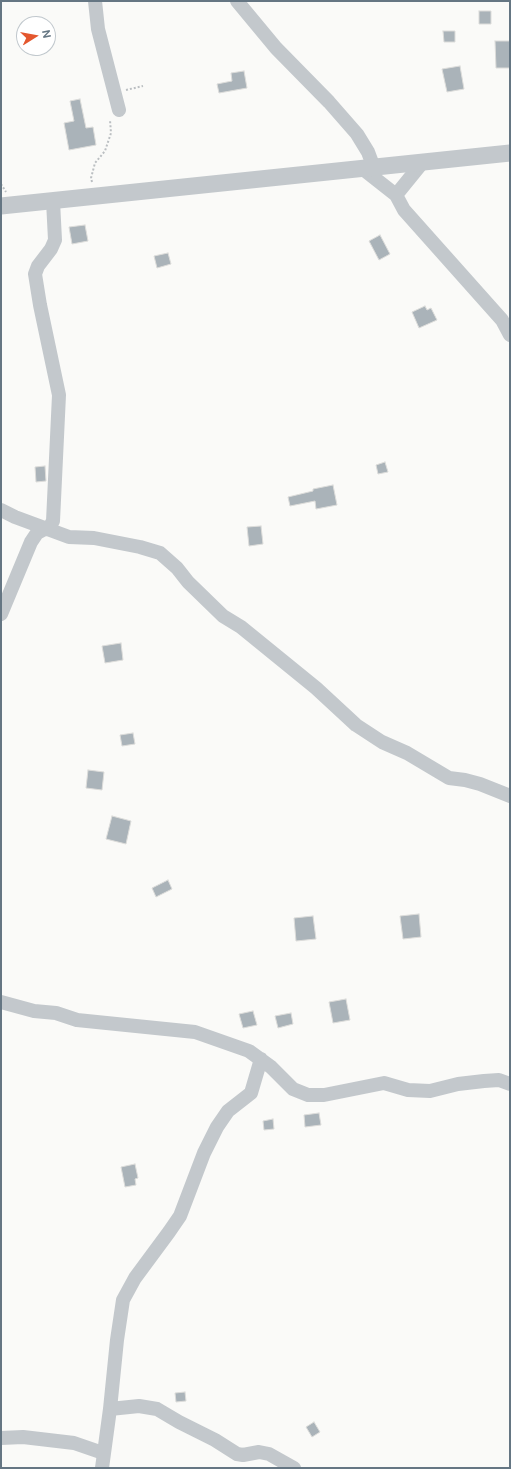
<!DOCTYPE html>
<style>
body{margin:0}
#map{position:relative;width:511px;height:1469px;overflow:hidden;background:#fafaf8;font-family:"DM Sans",sans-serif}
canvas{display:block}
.frame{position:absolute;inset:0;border:2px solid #657683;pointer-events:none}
.north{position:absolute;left:16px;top:16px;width:40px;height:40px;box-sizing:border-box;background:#fff;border:1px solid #c1c8cd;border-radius:50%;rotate:79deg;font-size:11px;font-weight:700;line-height:16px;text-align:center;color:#657683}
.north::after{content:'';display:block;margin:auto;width:14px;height:18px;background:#e4572e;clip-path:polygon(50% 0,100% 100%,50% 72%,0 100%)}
</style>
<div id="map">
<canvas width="511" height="1469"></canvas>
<div class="frame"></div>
<div class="north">N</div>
</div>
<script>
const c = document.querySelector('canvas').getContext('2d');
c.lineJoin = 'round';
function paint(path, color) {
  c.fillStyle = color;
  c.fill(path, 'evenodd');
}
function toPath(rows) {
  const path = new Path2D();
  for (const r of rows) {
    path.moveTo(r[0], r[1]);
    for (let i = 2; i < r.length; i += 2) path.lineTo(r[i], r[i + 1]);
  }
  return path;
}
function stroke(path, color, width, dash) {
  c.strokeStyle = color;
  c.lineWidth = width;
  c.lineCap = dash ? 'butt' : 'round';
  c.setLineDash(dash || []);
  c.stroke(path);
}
const building = toPath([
 [479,11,491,11,491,24,479,24,479,11],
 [443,31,455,31,455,42,444,42,443,31],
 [495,41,510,41,510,68,496,68,495,41],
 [460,66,464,89,447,92,442,69,460,66],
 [244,71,247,88,219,93,217,84,232,81,231,73,244,71],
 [80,99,86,128,93,127,96,145,69,150,64,123,74,121,70,101,80,99],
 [85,225,88,241,72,244,69,227,85,225],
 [380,235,390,254,379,260,369,241,380,235],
 [168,253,171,264,157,268,154,256,168,253],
 [425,306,427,310,431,308,437,320,419,328,412,312,425,306],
 [385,462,388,472,378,474,376,465,385,462],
 [45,466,46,481,36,482,35,467,45,466],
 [333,485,337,505,316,509,315,501,290,506,288,497,313,491,313,489,333,485],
 [261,526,263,544,249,546,247,527,261,526],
 [121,643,123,660,105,663,102,646,121,643],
 [133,733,135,744,122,746,120,735,133,733],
 [88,770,104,772,102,790,86,788,88,770],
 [112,816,131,821,126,844,106,839,112,816],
 [168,880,172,889,156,897,152,888,168,880],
 [419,914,421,937,403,939,400,916,419,914],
 [313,916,316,939,296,941,294,918,313,916],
 [346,999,350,1020,333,1023,329,1002,346,999],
 [253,1011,257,1025,243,1028,239,1014,253,1011],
 [291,1013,293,1024,278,1028,275,1016,291,1013],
 [319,1113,321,1125,305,1127,304,1115,319,1113],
 [273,1119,274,1129,264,1130,263,1121,273,1119],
 [135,1164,138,1178,135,1179,136,1185,125,1187,121,1167,135,1164],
 [185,1392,186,1401,176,1402,175,1393,185,1392],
 [314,1422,320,1432,312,1437,306,1427,314,1422]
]);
paint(building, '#aab3b9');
stroke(building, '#dcdcda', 1);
stroke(toPath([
 [126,90,143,86],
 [92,182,91,178,95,163,105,151,111,133,110,120],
 [1,184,6,192]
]), '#bbbfc2', 2, [2, 2]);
stroke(toPath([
 [95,1,98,29,119,110],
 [237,1,276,48,329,102,357,134,368,152,374,168],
 [363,169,396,195,404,210,502,320,510,335],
 [396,195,422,163],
 [1,510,15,517,69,537,94,538,140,547,160,553,177,568,188,582,223,616,241,627,316,688,356,725,382,742,407,753,449,778,465,780,480,784,510,796],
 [1,614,31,542,37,533,50,526,53,521,59,395,40,305,35,274,38,266,51,249,55,240,53,201],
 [1,1002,34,1011,56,1013,77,1020,195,1032,249,1051,271,1067,293,1089,308,1095,324,1095,384,1083,408,1090,430,1091,458,1084,484,1081,499,1080,510,1084],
 [110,1409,139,1406,157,1409,179,1422,215,1440,237,1454,243,1455,259,1452,269,1454,294,1468],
 [1,1438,23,1437,74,1443,103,1453],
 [102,1468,110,1409,117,1340,123,1300,135,1278,169,1232,180,1216,204,1153,217,1127,228,1111,251,1093,261,1059]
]), '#c3c8cc', 14);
stroke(toPath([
 [1,206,510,153]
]), '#c3c8cc', 17);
</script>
